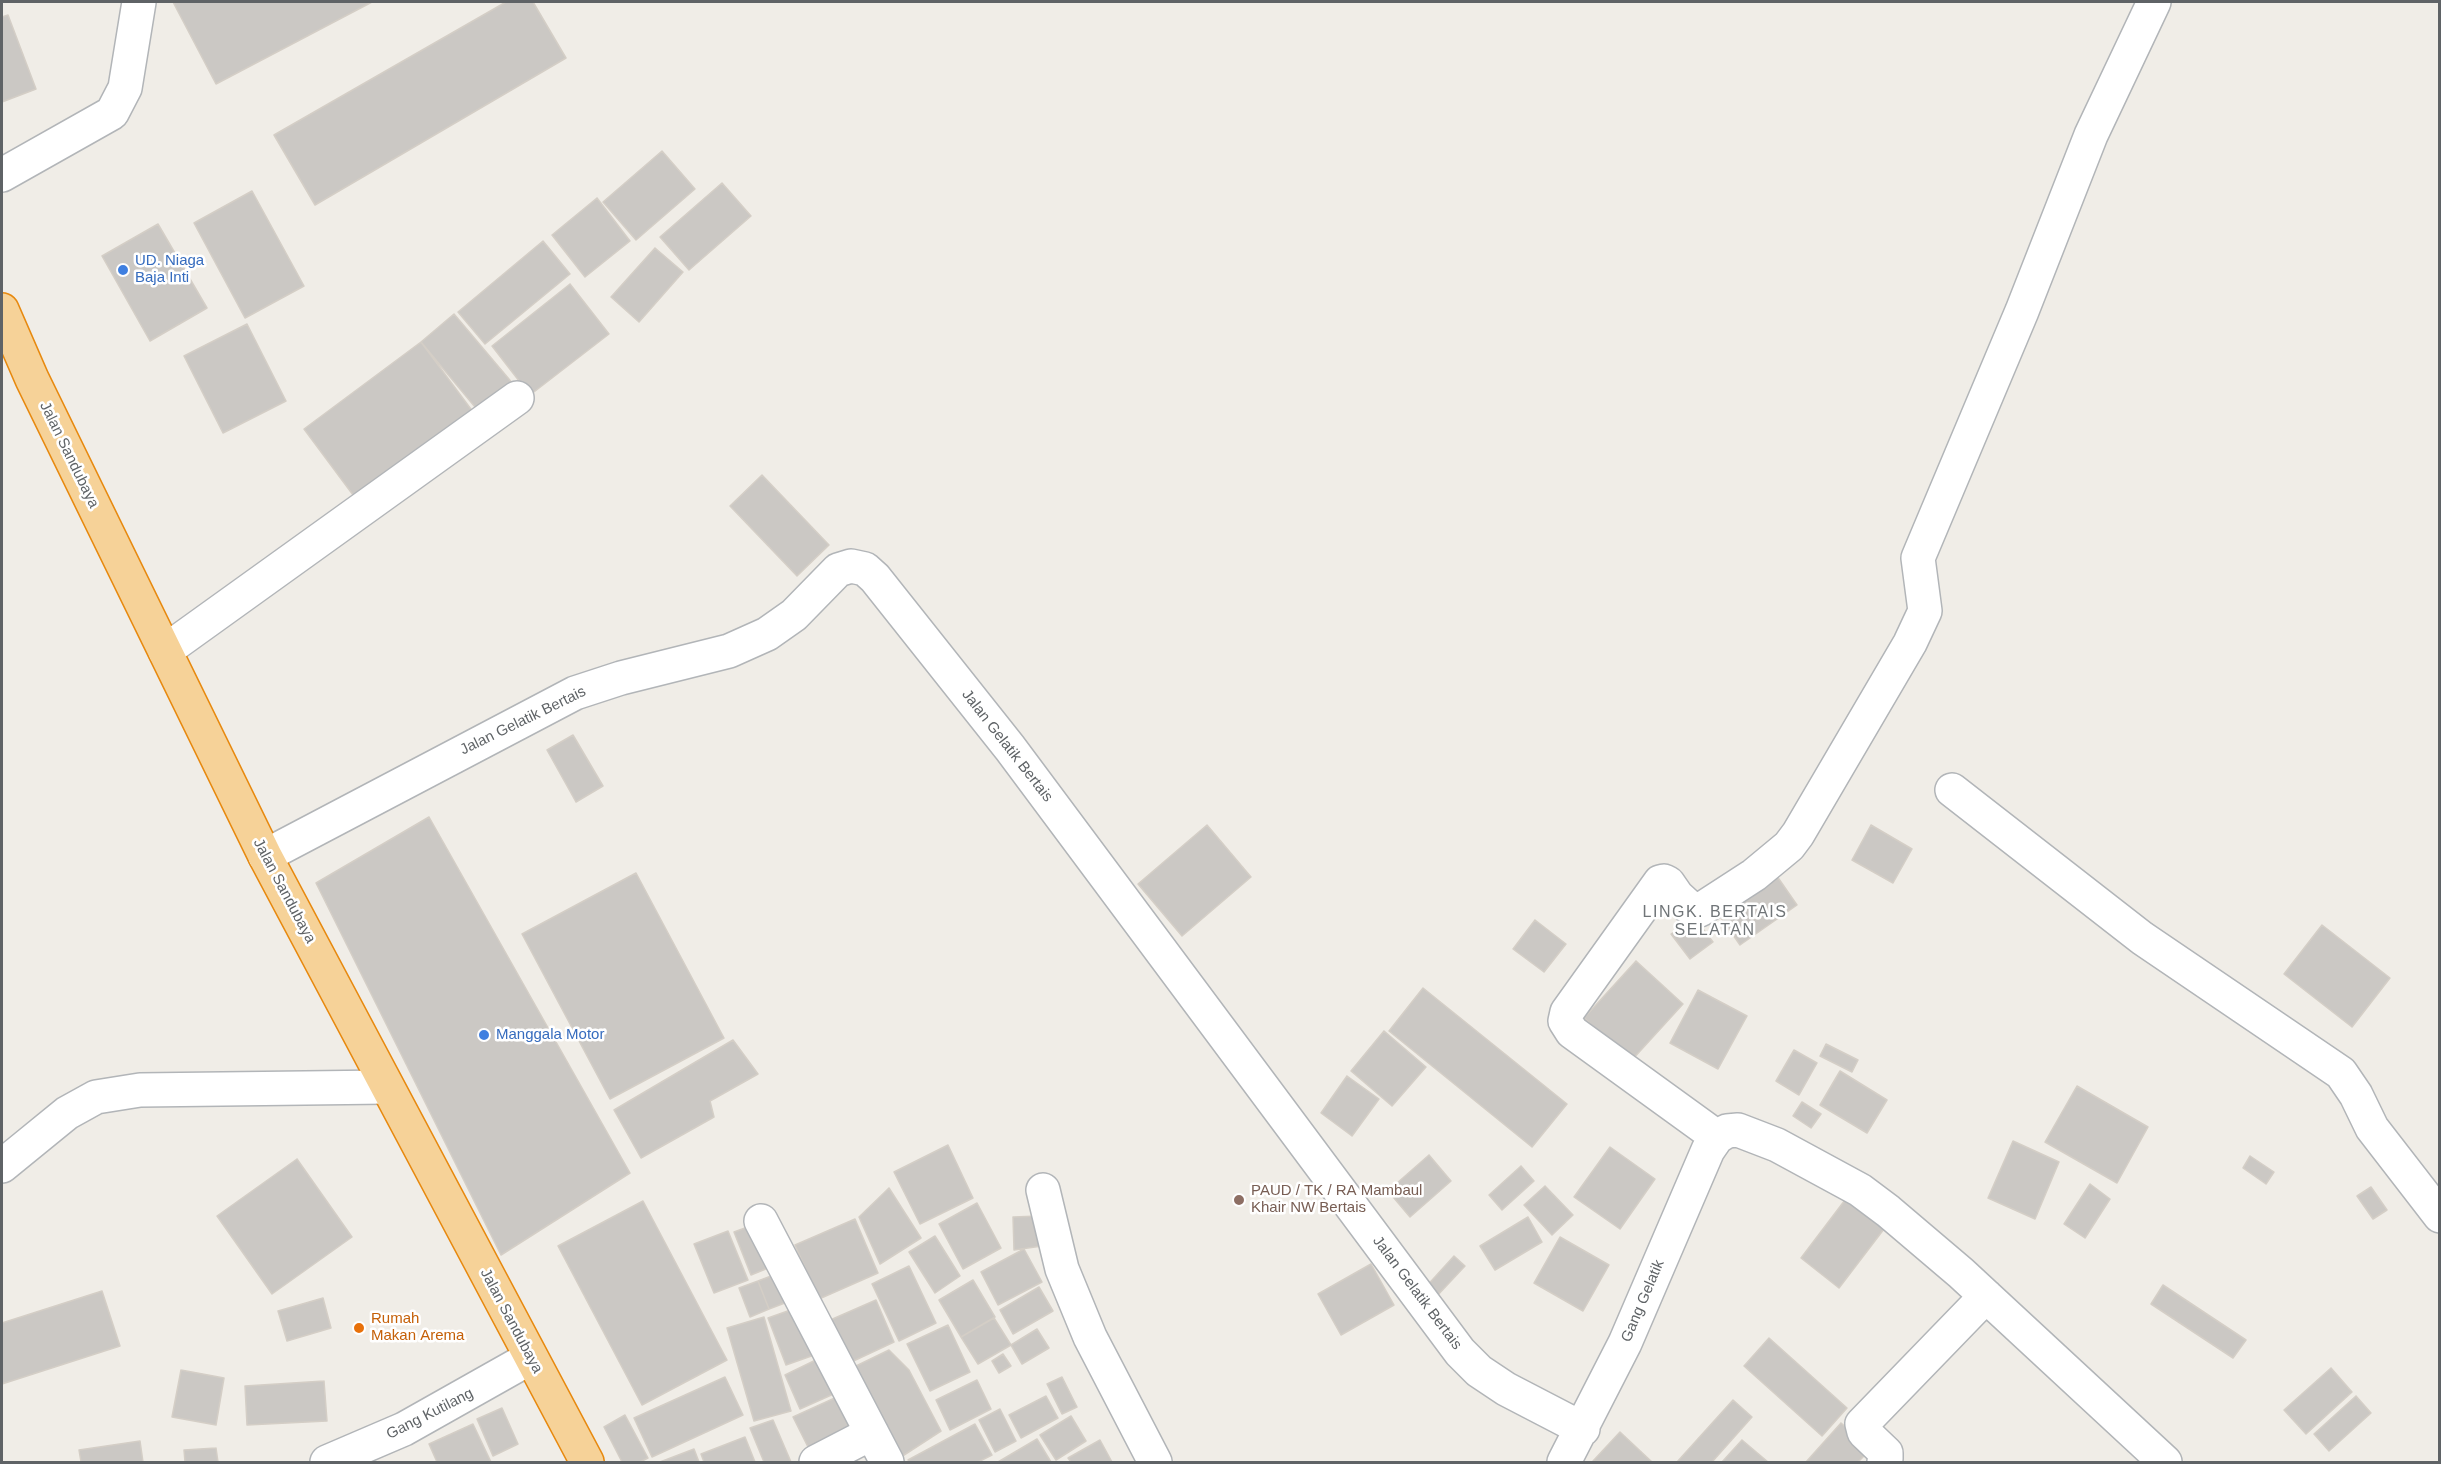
<!DOCTYPE html>
<style>
body{margin:0}
#map{position:relative;width:2441px;height:1464px;overflow:hidden;background:#f0ede7;font-family:Helvetica,sans-serif}
canvas{display:block}
.frame{position:absolute;inset:0;border:3px solid #5f6366;pointer-events:none}
</style>
<div id="map">
<canvas width="2441" height="1464"></canvas>
<div class="frame"></div>
</div>
<script>
const c = document.querySelector('canvas').getContext('2d');
c.lineJoin = 'round';
function paint(path, color) {
  c.fillStyle = color;
  c.fill(path, 'evenodd');
}
function toPath(rows) {
  const path = new Path2D();
  for (const r of rows) {
    path.moveTo(r[0], r[1]);
    for (let i = 2; i < r.length; i += 2) path.lineTo(r[i], r[i + 1]);
  }
  return path;
}
function stroke(path, color, width, dash) {
  c.strokeStyle = color;
  c.lineWidth = width;
  c.lineCap = dash ? 'butt' : 'round';
  c.setLineDash(dash || []);
  c.stroke(path);
}
function write(font, color, halo, rows, align = 'center') {
  c.font = font + ' Helvetica,sans-serif';
  c.lineWidth = 5;
  c.setLineDash([]);
  c.textBaseline = 'middle';
  c.strokeStyle = halo;
  c.fillStyle = color;
  for (const [text, x, y, turn = 0] of rows) {
    c.save();
    c.translate(x, y);
    c.rotate((+turn || 0) * Math.PI / 180);
    c.textAlign = isNaN(turn) ? turn : align;
    if (halo) c.strokeText(text, 0, 0);
    c.fillText(text, 0, 0);
    c.restore();
  }
}
const building = toPath([
 [173,2,372,2,216,84,173,2],
 [506,2,533,2,566,58,315,205,274,135,506,2],
 [8,15,36,89,2,102,2,17,8,15],
 [662,151,695,189,636,240,603,202,662,151],
 [722,183,751,216,689,270,660,237,722,183],
 [252,191,304,286,245,318,194,223,252,191],
 [597,198,630,241,585,277,552,235,597,198],
 [158,224,207,308,150,341,102,256,158,224],
 [543,241,570,274,485,344,458,312,543,241],
 [655,248,683,272,639,322,611,297,655,248],
 [570,284,609,334,530,395,492,346,570,284],
 [454,314,514,385,480,413,421,342,454,314],
 [247,324,286,401,223,433,184,356,247,324],
 [421,342,479,420,362,507,304,429,421,342],
 [762,475,829,545,797,576,730,506,762,475],
 [573,735,603,786,576,802,547,750,573,735],
 [429,817,630,1173,501,1255,316,883,429,817],
 [1207,825,1251,877,1182,936,1138,884,1207,825],
 [1871,825,1912,849,1893,883,1852,860,1871,825],
 [1772,869,1797,905,1740,945,1715,909,1772,869],
 [636,873,724,1038,610,1099,522,934,636,873],
 [1694,917,1713,942,1690,959,1671,934,1694,917],
 [1535,920,1566,944,1544,972,1513,949,1535,920],
 [2322,925,2390,978,2352,1027,2284,974,2322,925],
 [1636,961,1683,1004,1631,1061,1584,1018,1636,961],
 [1423,988,1567,1104,1532,1147,1389,1031,1423,988],
 [1698,990,1747,1016,1718,1069,1670,1043,1698,990],
 [1384,1031,1426,1067,1392,1106,1351,1071,1384,1031],
 [733,1040,758,1074,710,1101,714,1117,641,1158,614,1110,733,1040],
 [1826,1044,1858,1060,1852,1072,1820,1056,1826,1044],
 [1794,1050,1817,1063,1799,1095,1776,1081,1794,1050],
 [1840,1071,1887,1100,1867,1133,1820,1105,1840,1071],
 [1347,1076,1379,1099,1352,1136,1321,1113,1347,1076],
 [2077,1086,2148,1127,2117,1183,2045,1142,2077,1086],
 [1802,1102,1821,1114,1811,1128,1793,1116,1802,1102],
 [2013,1141,2059,1162,2035,1219,1988,1198,2013,1141],
 [948,1145,973,1198,920,1224,894,1172,948,1145],
 [1610,1147,1655,1179,1620,1229,1574,1197,1610,1147],
 [1429,1155,1451,1181,1410,1217,1388,1191,1429,1155],
 [2250,1156,2274,1172,2266,1184,2243,1168,2250,1156],
 [297,1159,352,1237,272,1294,217,1216,297,1159],
 [1521,1166,1534,1181,1502,1210,1489,1195,1521,1166],
 [2090,1184,2110,1199,2085,1238,2064,1224,2090,1184],
 [1545,1186,1573,1215,1552,1235,1524,1205,1545,1186],
 [2371,1187,2387,1210,2373,1219,2357,1196,2371,1187],
 [889,1188,921,1238,880,1264,859,1217,889,1188],
 [1845,1200,1884,1229,1839,1288,1801,1258,1845,1200],
 [643,1201,727,1360,642,1405,558,1246,643,1201],
 [977,1203,1001,1248,963,1269,939,1224,977,1203],
 [1039,1216,1042,1246,1014,1250,1013,1217,1039,1216],
 [1528,1217,1542,1242,1495,1270,1480,1246,1528,1217],
 [855,1219,878,1273,819,1299,795,1245,855,1219],
 [756,1224,773,1266,751,1275,734,1232,756,1224],
 [728,1231,748,1280,714,1293,694,1244,728,1231],
 [935,1236,960,1276,935,1293,909,1252,935,1236],
 [1560,1237,1609,1265,1583,1311,1534,1283,1560,1237],
 [1024,1249,1042,1282,998,1305,981,1272,1024,1249],
 [1454,1256,1465,1266,1435,1298,1424,1289,1454,1256],
 [1371,1264,1394,1305,1341,1335,1318,1294,1371,1264],
 [909,1266,936,1323,899,1341,872,1284,909,1266],
 [779,1273,790,1301,769,1309,758,1281,779,1273],
 [973,1280,995,1317,961,1337,939,1300,973,1280],
 [758,1281,769,1309,750,1317,739,1288,758,1281],
 [2163,1285,2246,1340,2233,1358,2151,1304,2163,1285],
 [1039,1287,1053,1311,1013,1334,1000,1310,1039,1287],
 [102,1291,120,1346,2,1384,2,1323,102,1291],
 [323,1298,331,1328,287,1341,278,1311,323,1298],
 [876,1300,894,1342,847,1364,828,1321,876,1300],
 [799,1307,817,1354,786,1365,768,1318,799,1307],
 [764,1317,791,1411,754,1421,727,1328,764,1317],
 [994,1318,1011,1345,978,1364,961,1337,994,1318],
 [948,1325,970,1372,930,1391,907,1344,948,1325],
 [1037,1329,1049,1348,1022,1364,1011,1345,1037,1329],
 [1769,1338,1847,1408,1822,1436,1744,1366,1769,1338],
 [889,1350,909,1370,941,1431,901,1457,856,1366,889,1350],
 [1003,1354,1011,1366,999,1373,992,1361,1003,1354],
 [822,1357,838,1392,800,1409,785,1375,822,1357],
 [2331,1368,2352,1392,2306,1434,2284,1410,2331,1368],
 [181,1370,224,1378,216,1425,172,1417,181,1370],
 [725,1377,743,1415,652,1457,634,1418,725,1377],
 [1062,1377,1077,1407,1062,1414,1047,1384,1062,1377],
 [977,1380,991,1409,950,1430,936,1400,977,1380],
 [324,1381,327,1421,247,1425,245,1386,324,1381],
 [1046,1396,1058,1418,1021,1438,1009,1415,1046,1396],
 [2356,1396,2371,1413,2329,1451,2314,1434,2356,1396],
 [837,1397,855,1435,812,1455,793,1417,837,1397],
 [1733,1400,1752,1417,1712,1462,1677,1462,1733,1400],
 [502,1408,518,1444,493,1456,477,1419,502,1408],
 [1000,1409,1016,1441,995,1452,979,1420,1000,1409],
 [625,1415,648,1458,640,1462,622,1462,604,1427,625,1415],
 [1071,1416,1086,1441,1056,1460,1040,1435,1071,1416],
 [773,1420,791,1462,764,1462,750,1428,773,1420],
 [1841,1423,1871,1449,1858,1462,1806,1462,1841,1423],
 [473,1424,491,1462,437,1462,429,1444,473,1424],
 [975,1424,992,1455,978,1462,910,1462,908,1460,975,1424],
 [1620,1432,1652,1462,1593,1461,1620,1432],
 [745,1437,755,1462,704,1462,701,1454,745,1437],
 [1037,1439,1051,1462,998,1462,1037,1439],
 [1100,1440,1112,1462,1071,1462,1068,1458,1100,1440],
 [1742,1440,1768,1462,1722,1462,1742,1440],
 [140,1441,143,1462,81,1462,79,1450,140,1441],
 [216,1448,218,1462,185,1462,184,1450,216,1448],
 [694,1449,699,1462,660,1462,694,1449]
]);
paint(building, '#cbc8c4');
stroke(building, '#d4cec6', 1.5);
const minor = toPath([
 [2,175,112,113,125,88,139,2],
 [165,651,517,398],
 [1952,790,2142,938,2341,1073,2356,1095,2372,1128,2440,1216],
 [265,856,575,693,621,678,729,651,767,634,794,615,838,570,851,566,865,569,875,578,1010,748,1460,1352,1479,1371,1506,1389,1583,1429],
 [1717,1137,1572,1032,1565,1021,1567,1012,1660,882,1664,881,1668,883,1677,896,1689,907,1700,910,1754,875,1789,846,1798,834,1910,643,1925,611,1918,558,2022,311,2091,135,2154,2],
 [2,1166,67,1113,96,1097,140,1090,387,1087],
 [1043,1190,1062,1269,1090,1337,1155,1462],
 [761,1221,887,1462],
 [327,1462,404,1429,530,1358],
 [816,1462,872,1433],
 [1564,1462,1625,1343,1708,1150,1717,1137,1727,1131,1738,1130,1777,1145,1860,1190,1888,1211,1961,1273,2165,1462],
 [1884,1462,1886,1459,1886,1453,1864,1432,1862,1424,1986,1296]
]);
const highway = toPath([
 [2,310,32,379,265,856,587,1462]
]);
stroke(minor, '#b2b5b8', 36);
stroke(highway, '#e7890f', 36);
stroke(minor, '#fff', 33);
stroke(highway, '#f6d298', 33);
for (const [x, y, r, color] of [
 [123,270,6,"#3f7fe0"],
 [484,1035,6,"#3f7fe0"],
 [1239,1200,6,"#8d6e63"],
 [359,1328,6,"#e8710a"]
]) {
  const dot = new Path2D();
  dot.arc(x, y, r, 0, 2 * Math.PI);
  c.fillStyle = color;
  c.fill(dot);
  stroke(dot, '#fff', 2);
}
write('15px', '#366cbe', '#fff', [
 ["UD. Niaga",135,261],
 ["Baja Inti",135,278],
 ["Manggala Motor",496,1035]
], 'left');
write('15px', '#5f6366', '#fff', [
 ["Jalan Sandubaya",69,455,64],
 ["Jalan Gelatik Bertais",523,721,-26],
 ["Jalan Gelatik Bertais",1007,746,52],
 ["Jalan Sandubaya",284,891,62],
 ["Jalan Gelatik Bertais",1417,1293,53],
 ["Gang Gelatik",1643,1301,-67],
 ["Jalan Sandubaya",511,1321,62],
 ["Gang Kutilang",430,1414,-27]
]);
write('15px', '#785e54', '#fff', [
 ["PAUD / TK / RA Mambaul",1251,1191],
 ["Khair NW Bertais",1251,1208]
], 'left');
write('15px', '#c56008', '#fff', [
 ["Rumah",371,1319],
 ["Makan Arema",371,1336]
], 'left');
c.letterSpacing = '1.5px';
write('16px', '#707578', '#fff', [
 ["LINGK. BERTAIS",1715,913],
 ["SELATAN",1715,931]
]);
c.letterSpacing = '0px';
</script>
